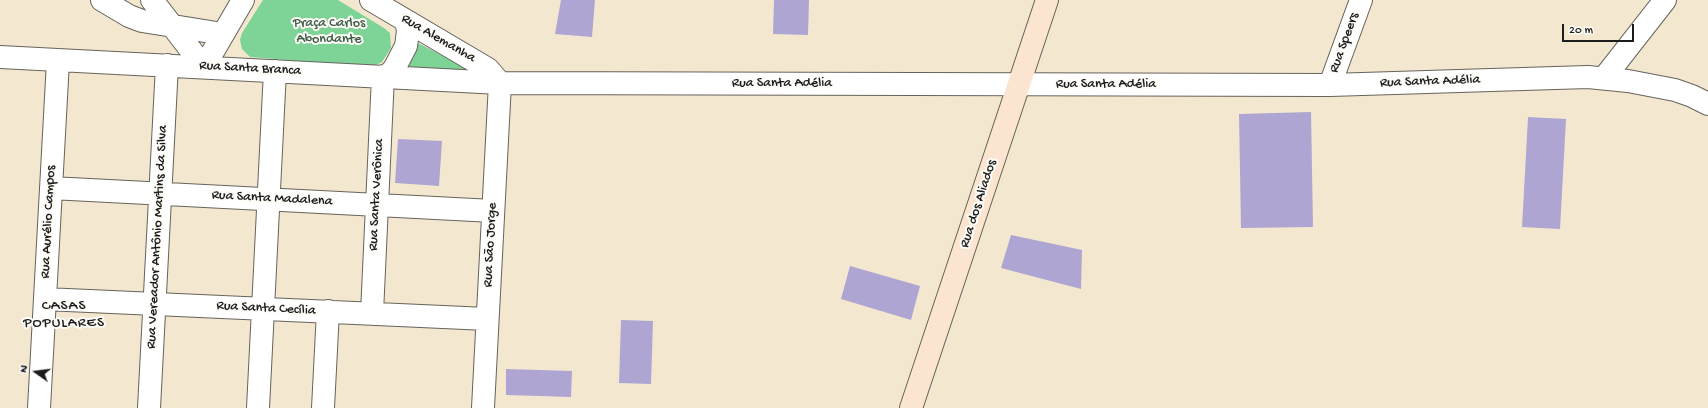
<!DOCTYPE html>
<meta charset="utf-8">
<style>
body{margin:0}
#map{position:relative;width:1708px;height:408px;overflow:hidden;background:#f3e8cf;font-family:"Gochi Hand",sans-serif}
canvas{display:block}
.north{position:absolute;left:16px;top:352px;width:40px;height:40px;-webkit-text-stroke:3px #fdfcf7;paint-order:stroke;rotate:284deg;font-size:11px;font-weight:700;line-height:16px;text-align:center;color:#1c1c1c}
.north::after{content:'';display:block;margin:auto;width:14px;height:18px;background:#1c1c1c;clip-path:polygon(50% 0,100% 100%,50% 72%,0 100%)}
.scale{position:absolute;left:1562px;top:24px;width:72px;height:18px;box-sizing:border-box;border:2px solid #1c1c1c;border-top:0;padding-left:5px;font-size:12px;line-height:14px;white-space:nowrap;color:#1c1c1c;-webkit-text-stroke:3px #fdfcf7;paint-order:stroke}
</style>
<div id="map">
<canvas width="1708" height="408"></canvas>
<div class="north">N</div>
<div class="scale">20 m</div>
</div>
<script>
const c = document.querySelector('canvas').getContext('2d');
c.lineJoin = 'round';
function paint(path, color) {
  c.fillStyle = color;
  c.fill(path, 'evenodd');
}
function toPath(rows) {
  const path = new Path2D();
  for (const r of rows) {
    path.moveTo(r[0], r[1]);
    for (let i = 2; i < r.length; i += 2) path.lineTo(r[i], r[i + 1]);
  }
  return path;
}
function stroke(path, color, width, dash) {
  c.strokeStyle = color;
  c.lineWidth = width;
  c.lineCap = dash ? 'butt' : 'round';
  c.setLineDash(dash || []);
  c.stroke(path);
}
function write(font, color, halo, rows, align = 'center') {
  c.font = font + ' "Gochi Hand",sans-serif';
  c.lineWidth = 4;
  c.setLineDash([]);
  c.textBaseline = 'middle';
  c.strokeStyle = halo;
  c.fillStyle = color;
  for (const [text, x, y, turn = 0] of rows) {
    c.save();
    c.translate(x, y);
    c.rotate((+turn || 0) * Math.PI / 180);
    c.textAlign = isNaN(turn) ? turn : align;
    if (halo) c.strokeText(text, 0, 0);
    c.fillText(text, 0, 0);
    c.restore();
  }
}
paint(toPath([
 [263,0,338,0,384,28,390,33,391,48,382,62,372,67,250,57,242,49,240,40,242,33],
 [412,40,476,73,402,72,414,57]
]), '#7ed396');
paint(toPath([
 [561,0,595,0,592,37,555,34],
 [774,0,809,0,808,35,773,34],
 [1311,112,1313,227,1241,228,1239,114],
 [1528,117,1566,119,1560,229,1522,227],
 [398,139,442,141,439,186,395,183],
 [1011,235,1082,250,1081,289,1001,268],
 [850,266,920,286,911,320,841,299],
 [621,320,653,321,651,384,619,383],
 [506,369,572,371,571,397,506,395]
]), '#aea5d3');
const street = toPath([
 [102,0,129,16,142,21,223,34],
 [152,0,204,67],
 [371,0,488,69,500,83],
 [0,57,500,83,1330,85,1588,77,1628,81,1675,90,1692,96,1708,104],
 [204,67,243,0],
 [386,77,394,69,406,46,408,31,406,21],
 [1604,78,1665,0],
 [1330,85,1361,0],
 [51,188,493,211],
 [45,299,487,319],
 [372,313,383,76],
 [39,408,58,61],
 [149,408,167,65],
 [258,408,275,71],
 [323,408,328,311],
 [483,408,500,83]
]);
const secondary = toPath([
 [911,408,1047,0]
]);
stroke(street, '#67635b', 24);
stroke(secondary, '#67635b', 24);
stroke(street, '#fff', 22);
stroke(secondary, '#fce5d0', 22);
write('14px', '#3e5c47', '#fdfcf7', [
 ["Praça Carlos",329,24],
 ["Abondante",329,40]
]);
write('14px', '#1c1c1c', '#fdfcf7', [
 ["Rua Alemanha",438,39,30],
 ["Rua Speers",1345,43,-70],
 ["Rua Santa Branca",250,69,3],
 ["Rua Santa Adélia",1430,82,-2],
 ["Rua Santa Adélia",782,84],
 ["Rua Santa Adélia",1106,85],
 ["Rua Santa Verônica",377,195,-87],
 ["Rua Santa Madalena",272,199,3],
 ["Rua dos Aliados",979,204,-72],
 ["Rua Aurélio Campos",49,222,-87],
 ["Rua Vereador Antônio Martins da Silva",158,237,-87],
 ["Rua São Jorge",491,245,-87],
 ["Rua Santa Cecília",266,309,3]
]);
c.letterSpacing = '1px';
write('15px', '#1c1c1c', '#fdfcf7', [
 ["CASAS",64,307],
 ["POPULARES",64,324]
]);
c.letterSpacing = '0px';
</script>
